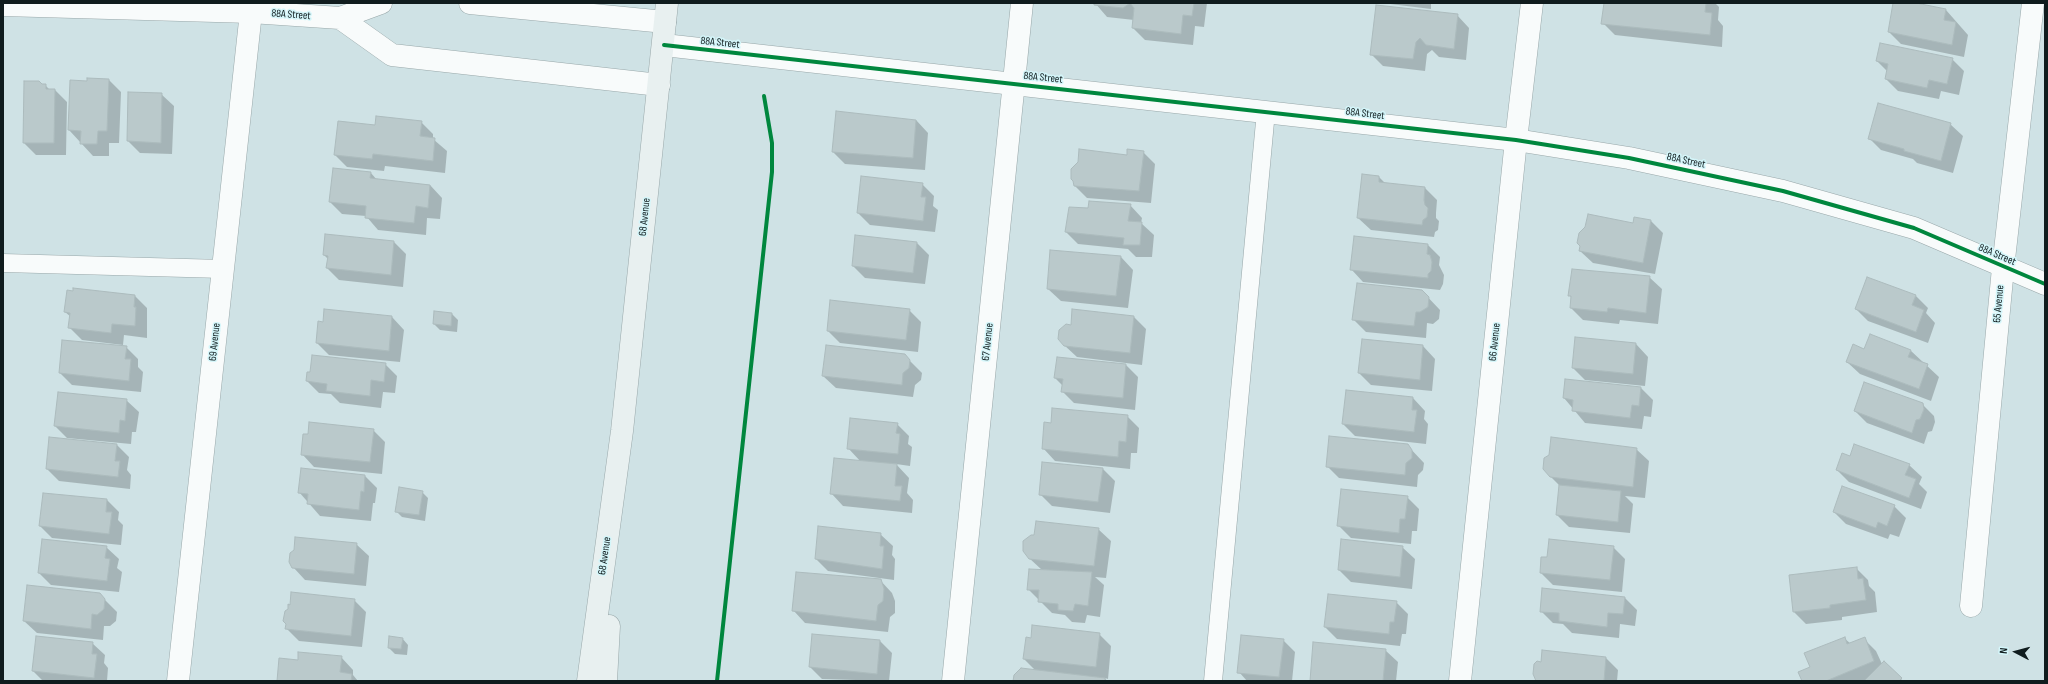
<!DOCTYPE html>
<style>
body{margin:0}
#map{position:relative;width:2048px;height:684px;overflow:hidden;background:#cfe2e5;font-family:"Sofia Sans Condensed",sans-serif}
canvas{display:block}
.frame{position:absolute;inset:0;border:4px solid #101c1e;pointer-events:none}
.north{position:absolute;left:1996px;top:632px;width:40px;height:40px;-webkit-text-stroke:3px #d4f6fa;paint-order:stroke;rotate:276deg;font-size:11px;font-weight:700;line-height:16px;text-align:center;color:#101c1e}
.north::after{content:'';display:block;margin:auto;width:14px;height:18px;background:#101c1e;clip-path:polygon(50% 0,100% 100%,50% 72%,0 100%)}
</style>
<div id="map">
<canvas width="2048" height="684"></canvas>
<div class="frame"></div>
<div class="north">N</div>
</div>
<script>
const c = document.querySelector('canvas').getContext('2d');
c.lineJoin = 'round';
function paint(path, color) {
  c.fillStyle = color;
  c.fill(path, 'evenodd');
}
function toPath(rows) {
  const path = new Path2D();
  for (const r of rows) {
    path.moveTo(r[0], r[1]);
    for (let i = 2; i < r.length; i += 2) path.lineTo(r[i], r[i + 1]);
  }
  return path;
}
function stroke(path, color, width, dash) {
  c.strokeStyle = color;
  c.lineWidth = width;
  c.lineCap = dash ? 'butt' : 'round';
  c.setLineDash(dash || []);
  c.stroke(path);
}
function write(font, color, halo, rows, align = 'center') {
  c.font = font + ' "Sofia Sans Condensed",sans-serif';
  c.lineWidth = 3;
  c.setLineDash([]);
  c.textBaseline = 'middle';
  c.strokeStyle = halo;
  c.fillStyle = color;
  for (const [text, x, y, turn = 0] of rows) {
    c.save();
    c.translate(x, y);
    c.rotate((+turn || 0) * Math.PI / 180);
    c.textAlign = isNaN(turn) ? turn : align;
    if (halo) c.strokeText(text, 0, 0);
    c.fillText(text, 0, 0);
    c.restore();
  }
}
paint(toPath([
 [1095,3,1207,3,1204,27,1195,26,1193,45,1145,40,1133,28,1134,20,1107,17],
 [1382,3,1431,3,1431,9],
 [1605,3,1715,3,1719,7,1718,20,1723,26,1722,47,1615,35,1603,23],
 [1894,3,1911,3,1946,10,1968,35,1964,57,1901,44,1889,32],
 [1457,15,1469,28,1466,60,1439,57,1432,50,1427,54,1425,71,1383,66,1371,54],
 [1952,59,1964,71,1959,95,1941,91,1939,99,1898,91,1886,79,1888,72,1877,61],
 [88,79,109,80,121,92,119,143,109,143,109,156,93,156,69,130],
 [42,85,45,85,50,90,55,90,67,102,66,155,36,155,24,143],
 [161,94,174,106,172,154,140,153,128,141],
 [916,120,928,133,925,170,845,164,833,152],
 [421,122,433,134,433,139,447,151,445,173,385,166,384,171,347,167,335,155,376,126],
 [1950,124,1963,136,1953,173,1917,163,1913,159,1881,150,1869,138],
 [1143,152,1155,164,1151,203,1087,198,1074,185,1128,156],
 [371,173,377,180,430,185,442,198,440,219,427,218,426,235,378,230,366,216,342,214,330,202],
 [1379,177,1386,184,1425,188,1437,200,1436,213,1436,218,1439,221,1438,230,1435,232,1434,237,1371,230,1358,218],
 [922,184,934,196,933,206,938,210,935,232,870,225,858,213],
 [1130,205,1142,218,1141,223,1154,235,1152,257,1136,257,1128,249,1078,244,1066,232,1088,209],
 [1651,221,1663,233,1655,274,1593,263,1580,251,1634,224],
 [326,235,394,242,406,254,403,287,339,280,327,268,328,259,324,255],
 [917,243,929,255,925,284,865,278,853,266],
 [1427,244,1440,257,1439,265,1444,275,1443,284,1440,290,1363,282,1351,269],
 [1121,257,1133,270,1128,308,1061,301,1048,289],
 [1649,277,1662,289,1658,324,1620,320,1619,324,1583,320,1571,308,1572,298,1569,295],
 [1867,278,1916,296,1928,308,1926,313,1935,323,1928,343,1868,321,1856,309],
 [1422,291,1440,310,1439,319,1433,324,1427,323,1426,338,1366,332,1353,319],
 [135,296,147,308,147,338,124,335,123,345,82,340,70,328,71,317,65,312],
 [909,310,921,322,918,352,840,343,828,331],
 [452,314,458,320,457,332,440,330,434,324],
 [392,317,404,330,400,362,329,355,317,343,324,323],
 [1134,317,1146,329,1142,365,1077,357,1064,345,1072,326],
 [1363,340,1423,346,1435,359,1432,391,1371,385,1359,373],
 [1636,344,1648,357,1645,386,1585,380,1573,368],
 [126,347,138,359,138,367,143,372,141,392,72,385,60,373],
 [1865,350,1910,350,1939,377,1931,401,1860,374,1847,362],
 [904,355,922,373,921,380,915,385,913,397,836,388,823,376],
 [385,364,397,376,395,393,383,392,381,408,340,403,331,394,319,393,307,381],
 [1126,365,1138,377,1135,410,1074,403,1062,391,1063,386,1055,378],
 [1641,388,1653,400,1651,417,1644,416,1642,429,1585,423,1564,398],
 [1346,391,1413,398,1425,411,1424,419,1428,424,1426,444,1355,436,1343,424],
 [126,400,139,412,136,432,132,432,131,444,67,438,55,426],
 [1922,404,1934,416,1935,422,1932,431,1928,432,1924,444,1867,423,1855,411],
 [1127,416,1139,428,1137,453,1131,453,1130,469,1055,461,1043,448],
 [897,424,909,436,908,444,912,447,910,466,896,464,909,478,907,493,913,500,912,513,843,506,831,493,861,462,848,448],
 [373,430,385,442,382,474,314,467,302,454],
 [117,445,129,457,127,470,131,475,130,489,59,481,47,469],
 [1407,445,1424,463,1423,470,1418,475,1417,487,1339,478,1327,466],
 [1636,449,1649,461,1645,498,1625,496,1633,504,1630,533,1569,527,1557,515,1560,486,1551,477],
 [1851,457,1909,465,1922,477,1919,484,1927,492,1921,509,1849,482,1837,470],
 [1043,463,1103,469,1115,481,1110,513,1052,506,1040,494],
 [365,476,377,488,375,503,373,503,371,521,320,516,299,492],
 [422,492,428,498,425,521,402,517,396,511],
 [1407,497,1419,509,1417,531,1412,531,1411,544,1351,538,1339,526],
 [107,500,119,512,118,520,123,525,121,545,52,538,40,526],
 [1894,506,1906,518,1899,537,1890,534,1888,539,1846,524,1834,512],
 [1098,529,1111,541,1106,578,1095,577,1104,585,1100,617,1087,615,1085,623,1072,622,1065,615,1052,613,1028,589,1042,570,1029,558],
 [880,534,893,546,892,555,895,559,894,580,828,571,816,559],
 [356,544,369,556,366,586,305,580,293,567],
 [106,547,119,559,117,568,122,572,119,592,51,585,39,573],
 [1402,547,1415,559,1412,589,1351,582,1339,570],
 [1613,547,1625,559,1622,592,1553,585,1541,573],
 [1856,568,1868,580,1869,586,1875,592,1877,612,1842,617,1842,620,1806,624,1794,612],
 [880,580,892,593,895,601,895,613,890,617,888,632,805,623,793,610],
 [99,594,117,612,116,621,110,626,104,626,103,640,37,633,24,621],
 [1625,598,1637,610,1635,626,1620,624,1619,638,1572,633,1563,624,1553,623,1541,611],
 [354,600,366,612,362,647,299,641,287,629,287,624],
 [1396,602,1408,614,1406,634,1402,634,1400,646,1337,639,1325,627],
 [1099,634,1111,646,1108,679,1105,678,1107,681,1014,681,1036,671,1024,659],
 [813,635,880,641,892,653,889,681,822,679,810,667],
 [402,638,408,645,407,655,395,654,389,648],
 [1844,638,1851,644,1864,639,1876,651,1882,664,1884,662,1903,681,1803,681,1812,668],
 [1283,640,1295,652,1292,681,1247,681,1239,672],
 [92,643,105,655,104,663,108,668,107,681,43,681,33,671],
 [1385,650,1398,662,1396,681,1311,681],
 [1543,651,1606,658,1618,670,1617,681,1538,681],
 [341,657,353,670,353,675,358,681,278,681,298,661]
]), '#0003');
const building = toPath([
 [1094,3,1130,3,1123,8,1094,5,1094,3],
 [1130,3,1194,3,1192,16,1183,15,1181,34,1132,28,1134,8,1130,3],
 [1604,3,1706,3,1705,12,1712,13,1710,35,1601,24,1604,3],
 [1893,3,1916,3,1946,9,1944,20,1956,22,1952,45,1888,32,1893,3],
 [1376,5,1458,14,1454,49,1426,45,1420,38,1416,42,1413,59,1370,55,1376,5],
 [1880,43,1953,58,1947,84,1929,80,1927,88,1885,79,1888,64,1876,61,1880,43],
 [87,78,109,79,107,131,98,131,97,144,80,144,81,131,68,130,70,80,87,81,87,78],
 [24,81,39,81,42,84,46,84,46,89,55,89,54,143,23,143,24,81],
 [128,92,162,93,161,143,127,141,128,92],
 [1878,103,1951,123,1941,161,1904,151,1904,149,1868,139,1878,103],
 [836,111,916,120,913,158,832,152,836,111],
 [376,116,422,121,420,136,435,138,433,161,373,154,372,159,334,155,338,121,375,125,376,116],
 [1079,149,1127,155,1127,149,1144,151,1139,191,1074,186,1073,181,1071,179,1071,169,1078,162,1079,149],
 [333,168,371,172,370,178,430,185,428,208,416,206,414,223,365,218,366,206,329,202,333,168],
 [1362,174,1379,176,1379,182,1425,187,1424,200,1425,205,1428,208,1427,217,1423,220,1422,225,1357,218,1362,174],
 [861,176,923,183,921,197,926,197,923,221,857,213,861,176],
 [1089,201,1131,204,1128,221,1142,222,1140,245,1123,245,1124,238,1065,232,1069,207,1088,208,1089,201],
 [1588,214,1633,223,1634,217,1651,220,1643,263,1579,251,1580,246,1577,243,1579,233,1585,227,1588,214],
 [325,234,394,241,391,275,326,268,328,256,323,255,325,234],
 [855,235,917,242,913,273,852,266,855,235],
 [1354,236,1428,244,1427,254,1430,255,1432,262,1431,271,1428,274,1428,278,1350,270,1354,236],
 [1050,250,1121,256,1116,296,1047,289,1050,250],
 [1572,269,1650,276,1646,313,1608,308,1607,312,1570,308,1571,296,1568,296,1572,269],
 [1867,277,1916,295,1912,305,1924,310,1916,332,1855,309,1867,277],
 [1357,283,1422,290,1429,297,1428,307,1420,312,1416,312,1414,326,1352,320,1357,283],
 [73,288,135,295,134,307,136,307,135,326,112,324,111,333,68,328,70,313,64,312,67,290,73,291,73,288],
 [830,300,910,309,906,340,827,331,830,300],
 [324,309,392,316,389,351,316,343,318,321,323,322,324,309],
 [1072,309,1134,316,1130,353,1064,346,1058,339,1059,330,1066,324,1071,325,1072,309],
 [434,311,452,313,451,326,433,324,434,311],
 [1870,334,1911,350,1908,357,1928,364,1919,389,1846,362,1853,344,1864,349,1870,334],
 [1575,337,1636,343,1633,374,1572,368,1575,337],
 [1362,339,1423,345,1420,380,1358,373,1362,339],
 [62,340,127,346,125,359,131,359,129,381,59,373,62,340],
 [826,345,905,354,910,360,909,368,903,373,902,385,822,376,826,345],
 [312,355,386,363,384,382,371,380,370,396,326,391,327,384,306,381,307,372,310,372,312,355],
 [1057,357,1126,364,1123,398,1061,392,1063,379,1054,378,1057,357],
 [1565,379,1641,387,1639,406,1632,405,1630,418,1572,411,1573,400,1563,398,1565,379],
 [1864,382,1923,403,1924,409,1920,419,1916,420,1912,433,1854,411,1864,382],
 [1346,390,1413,397,1412,410,1417,410,1414,432,1342,424,1346,390],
 [58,392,127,399,125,421,120,420,119,433,54,426,58,392],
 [1052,408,1128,415,1126,442,1119,441,1118,457,1042,449,1044,422,1051,423,1052,408],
 [850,418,898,423,896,433,900,434,898,454,847,449,850,418],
 [309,422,374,429,370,462,301,455,303,434,308,434,309,422],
 [1329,436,1408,444,1412,450,1412,458,1406,463,1405,475,1326,467,1329,436],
 [49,437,117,444,115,461,120,461,118,477,46,469,49,437],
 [1551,437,1637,448,1633,487,1550,477,1543,469,1544,458,1549,455,1551,437],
 [1854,444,1910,464,1905,475,1916,479,1909,498,1836,470,1842,453,1850,456,1854,444],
 [834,458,897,464,895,486,902,486,900,501,830,494,834,458],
 [1042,462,1103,468,1098,502,1039,495,1042,462],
 [301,468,365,475,364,492,361,491,359,510,307,504,308,494,298,493,301,468],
 [1559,485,1621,491,1618,522,1556,515,1559,485],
 [1842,486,1895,505,1887,526,1878,522,1876,528,1833,512,1842,486],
 [399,487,423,491,419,515,395,512,399,487],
 [1341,489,1408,496,1405,519,1400,519,1399,533,1337,526,1341,489],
 [43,493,107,499,106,512,112,512,109,534,39,526,43,493],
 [1036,521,1099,528,1094,566,1029,559,1023,551,1023,541,1031,535,1034,535,1036,521],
 [818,526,881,533,880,546,884,546,882,569,815,559,818,526],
 [295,537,357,543,354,574,292,568,289,562,290,553,294,550,295,537],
 [42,539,107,546,105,558,110,559,107,581,38,573,42,539],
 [1341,539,1403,546,1400,577,1338,570,1341,539],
 [1549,539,1614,546,1610,580,1540,573,1541,557,1547,557,1549,539],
 [1857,567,1858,579,1863,578,1866,600,1830,605,1830,608,1793,612,1789,575,1857,567],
 [1029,569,1092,572,1088,606,1075,604,1073,611,1058,610,1058,604,1038,602,1039,590,1027,590,1029,569],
 [796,572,881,579,884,589,883,601,878,605,876,621,792,611,796,572],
 [27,585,100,593,105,599,104,609,97,615,92,614,91,629,23,621,27,585],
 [1542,588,1625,597,1623,614,1608,613,1607,627,1559,621,1559,613,1540,612,1542,588],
 [291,592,355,599,351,636,285,629,286,624,283,621,285,611,288,609,288,604,290,605,291,592],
 [1328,594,1397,601,1394,622,1390,622,1389,634,1324,627,1328,594],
 [1032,625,1100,633,1096,667,1023,659,1026,637,1031,638,1032,625],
 [812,634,880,640,877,674,809,667,812,634],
 [1241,635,1284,639,1279,677,1237,673,1241,635],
 [36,636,93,642,92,654,97,654,94,678,32,671,36,636],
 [389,636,403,638,401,649,388,648,389,636],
 [1845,637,1847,644,1865,637,1874,661,1826,681,1802,681,1798,672,1810,667,1804,653,1845,637],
 [1313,642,1386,649,1383,681,1310,681,1313,642],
 [1542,650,1606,657,1604,681,1536,681,1533,674,1534,664,1537,661,1541,662,1542,650],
 [298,652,342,656,340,672,352,674,351,681,277,681,279,658,298,660,298,652],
 [1884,661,1902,678,1899,681,1864,681,1884,661],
 [1021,668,1105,678,1105,681,1013,681,1014,675,1021,668]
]);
paint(building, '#bac9cb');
stroke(building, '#acbbbd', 1);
const service = toPath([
 [3,263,223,269],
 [1213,681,1266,111]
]);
const minor = toPath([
 [3,5,251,12,252,3],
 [1971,606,2003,268],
 [953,681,1022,3],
 [1460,681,1516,140,1532,3]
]);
const tertiary = toPath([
 [470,3,665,22],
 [340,18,392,55,659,85],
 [664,45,1516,140,1629,158,1783,191,1914,228,2045,284],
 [2003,268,2033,3],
 [178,681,251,12,340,18,381,3]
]);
const secondary = toPath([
 [588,681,622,431,667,3],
 [606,681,609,626]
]);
stroke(service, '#98a7a9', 19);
stroke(minor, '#98a7a9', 23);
stroke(tertiary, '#98a7a9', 23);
stroke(secondary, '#98a7a9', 23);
stroke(service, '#f8fbfb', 18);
stroke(minor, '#f8fbfb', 22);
stroke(tertiary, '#f8fbfb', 22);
stroke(secondary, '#e8f0f0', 22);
stroke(toPath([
 [664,45,1516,140,1629,158,1783,191,1914,228,2045,284],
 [717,681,772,172,772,143,764,96]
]), '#00873e', 4);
write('11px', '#101c1e', '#d4f6fa', [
 ["88A Street",291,15,4],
 ["88A Street",720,43,6],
 ["88A Street",1043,78,6],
 ["88A Street",1365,114,7],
 ["88A Street",1686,161,12],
 ["68 Avenue",645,217,-84],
 ["88A Street",1997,255,23],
 ["65 Avenue",1999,304,-85],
 ["69 Avenue",215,342,-84],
 ["67 Avenue",988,342,-84],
 ["66 Avenue",1495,342,-84],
 ["68 Avenue",605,556,-82]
]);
</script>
